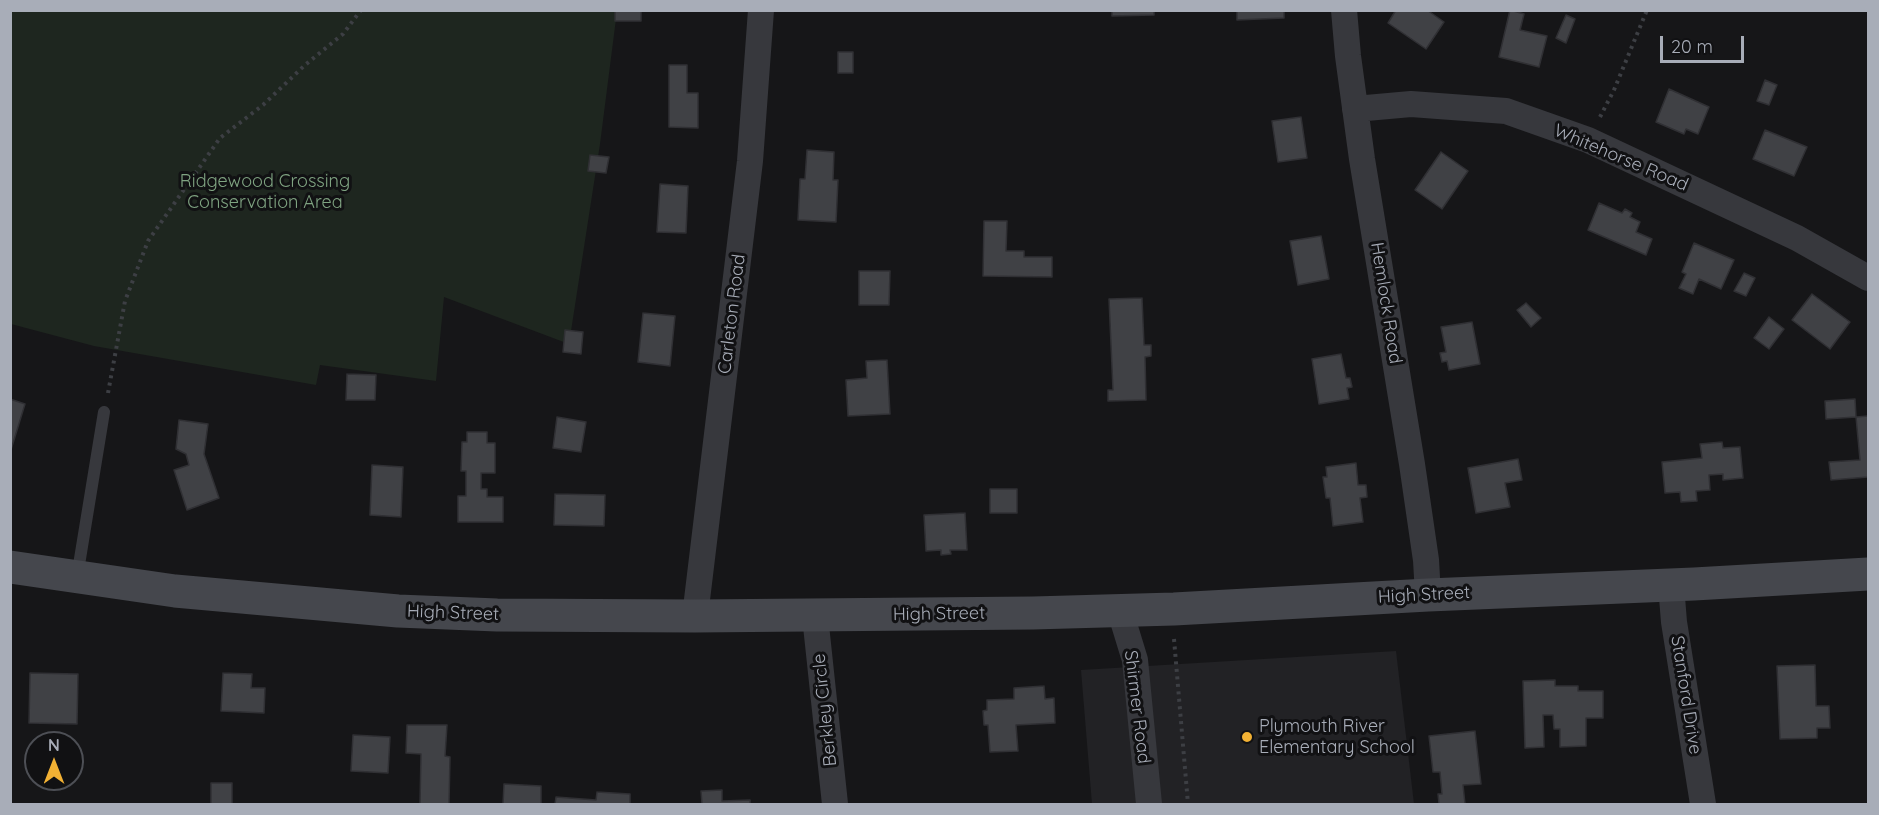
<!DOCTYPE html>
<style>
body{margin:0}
#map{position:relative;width:1879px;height:815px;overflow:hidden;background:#161618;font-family:Quicksand,sans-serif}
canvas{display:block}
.frame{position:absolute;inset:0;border:12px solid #a8adb8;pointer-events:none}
.north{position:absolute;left:24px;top:731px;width:60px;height:60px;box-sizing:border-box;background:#111113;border:2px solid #4d4f55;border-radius:50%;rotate:0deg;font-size:16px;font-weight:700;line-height:24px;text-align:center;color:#a8adb8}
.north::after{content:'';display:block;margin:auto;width:21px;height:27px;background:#f2b134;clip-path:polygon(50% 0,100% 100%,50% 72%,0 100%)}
.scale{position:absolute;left:1660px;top:36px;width:84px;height:27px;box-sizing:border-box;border:3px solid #a8adb8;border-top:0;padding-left:8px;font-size:18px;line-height:21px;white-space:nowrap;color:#a8adb8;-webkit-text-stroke:4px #111113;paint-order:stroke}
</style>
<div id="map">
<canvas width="1879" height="815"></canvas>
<div class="frame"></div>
<div class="north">N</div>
<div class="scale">20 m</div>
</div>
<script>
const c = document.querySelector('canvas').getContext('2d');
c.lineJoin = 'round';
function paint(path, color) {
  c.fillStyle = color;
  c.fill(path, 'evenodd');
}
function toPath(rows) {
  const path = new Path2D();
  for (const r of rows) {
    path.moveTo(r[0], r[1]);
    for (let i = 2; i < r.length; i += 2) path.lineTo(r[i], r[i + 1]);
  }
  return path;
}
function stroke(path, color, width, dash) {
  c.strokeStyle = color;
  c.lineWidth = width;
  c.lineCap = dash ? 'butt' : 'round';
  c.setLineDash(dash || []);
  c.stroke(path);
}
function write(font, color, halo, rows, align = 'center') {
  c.font = font + ' Quicksand,sans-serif';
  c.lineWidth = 6;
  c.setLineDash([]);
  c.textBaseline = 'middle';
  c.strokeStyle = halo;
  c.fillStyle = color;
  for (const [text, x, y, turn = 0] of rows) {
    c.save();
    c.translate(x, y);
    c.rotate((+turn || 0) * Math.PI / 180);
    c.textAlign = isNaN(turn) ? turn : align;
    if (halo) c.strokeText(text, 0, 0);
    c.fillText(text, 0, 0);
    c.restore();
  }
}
paint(toPath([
 [1396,651,1414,804,1092,804,1081,670]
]), '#222225');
paint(toPath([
 [10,11,617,11,600,144,569,344,444,297,436,381,320,365,316,385,94,346,11,324]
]), '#1e261f');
const building = toPath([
 [615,10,641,10,641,21,615,21,615,10],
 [1112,10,1154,10,1154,15,1112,16,1112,10],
 [1237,10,1284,10,1284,18,1237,20,1237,10],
 [1396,10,1427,10,1444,22,1426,49,1388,23,1396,10],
 [1510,10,1524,14,1520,30,1547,36,1539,67,1499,57,1510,10],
 [1566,15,1575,19,1566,43,1556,38,1566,15],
 [838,52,853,52,853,73,838,73,838,52],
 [669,65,687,65,687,93,698,93,698,128,669,127,669,65],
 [1765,80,1777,85,1769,105,1757,101,1765,80],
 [1669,89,1709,107,1698,134,1686,129,1684,134,1656,122,1669,89],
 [1301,117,1307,158,1278,162,1272,121,1301,117],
 [1765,130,1807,147,1794,176,1753,159,1765,130],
 [807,150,834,152,833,180,838,180,836,222,798,220,800,179,805,179,807,150],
 [1441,152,1468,171,1442,209,1415,190,1441,152],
 [590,155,609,157,606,173,588,171,590,155],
 [660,184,688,186,686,233,657,232,660,184],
 [1599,203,1622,213,1625,209,1632,213,1630,217,1640,222,1636,232,1652,239,1646,255,1588,230,1599,203],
 [984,221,1007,221,1006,251,1024,251,1024,257,1052,257,1052,277,983,276,984,221],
 [1321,236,1329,279,1298,285,1290,241,1321,236],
 [1694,243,1734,260,1721,289,1699,279,1693,294,1679,288,1686,274,1682,272,1694,243],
 [859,271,890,271,889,305,859,305,859,271],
 [1744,273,1755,278,1746,296,1734,291,1744,273],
 [1812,294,1850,322,1830,349,1792,320,1812,294],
 [1142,298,1144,345,1151,345,1151,356,1145,357,1146,400,1108,401,1108,390,1113,390,1109,299,1142,298],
 [1526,303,1541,318,1531,327,1517,310,1526,303],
 [643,313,675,316,670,366,638,362,643,313],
 [1769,317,1784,329,1769,349,1754,338,1769,317],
 [1472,322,1480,364,1449,370,1447,361,1442,362,1440,353,1446,352,1441,327,1472,322],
 [565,330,583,332,581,354,563,352,565,330],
 [1341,354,1346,378,1350,378,1352,387,1347,388,1349,399,1319,404,1312,359,1341,354],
 [887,360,890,414,848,416,846,380,867,378,866,361,887,360],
 [347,374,376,375,375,400,346,400,347,374],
 [10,399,25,404,10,453,10,399],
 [1855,399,1856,417,1826,419,1825,401,1855,399],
 [1868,416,1868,477,1831,480,1829,462,1860,460,1856,417,1868,416],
 [557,417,586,422,581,452,553,448,557,417],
 [179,420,208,424,204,454,219,498,187,510,174,470,189,465,186,454,176,449,179,420],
 [467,432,487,432,487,443,495,443,495,473,481,473,481,489,487,489,487,497,503,497,503,522,458,522,458,496,466,496,466,471,461,471,462,442,467,442,467,432],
 [1722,442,1723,448,1740,447,1743,478,1723,480,1723,474,1709,475,1710,490,1696,491,1697,501,1681,502,1680,492,1665,493,1662,462,1702,458,1700,444,1722,442],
 [1518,459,1522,480,1505,483,1510,507,1476,513,1468,468,1518,459],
 [1356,463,1358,485,1366,485,1367,497,1360,498,1363,522,1333,526,1330,498,1326,498,1323,477,1327,477,1326,467,1356,463],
 [372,465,403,467,401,517,370,515,372,465],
 [990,489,1017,489,1017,513,990,513,990,489],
 [555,494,605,495,604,526,554,525,555,494],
 [965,513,967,550,950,550,951,554,941,555,941,550,926,551,924,515,965,513],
 [1815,665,1816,706,1829,706,1830,728,1817,728,1817,738,1780,739,1777,666,1815,665],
 [30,673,78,674,77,724,29,723,30,673],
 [223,673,252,674,251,688,265,688,264,713,221,711,223,673],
 [1555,680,1555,686,1578,686,1578,691,1603,691,1603,718,1586,718,1586,746,1560,747,1560,729,1554,729,1553,715,1543,715,1544,747,1525,748,1523,681,1555,680],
 [1044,686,1045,699,1054,698,1055,723,1016,725,1018,751,990,752,988,725,984,725,983,711,987,710,987,700,1014,699,1014,688,1044,686],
 [407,725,447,725,445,756,450,757,449,804,420,804,421,754,406,753,407,725],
 [1475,731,1481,784,1463,785,1465,804,1439,804,1438,794,1442,794,1440,772,1433,772,1429,736,1475,731],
 [353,735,390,737,388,773,351,771,353,735],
 [211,783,232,783,232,804,211,804,211,783],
 [504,784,541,786,541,804,503,804,504,784],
 [722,790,722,801,750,800,750,804,702,804,701,791,722,790],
 [597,792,630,794,630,804,555,804,556,797,596,800,597,792]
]);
paint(building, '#404145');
stroke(building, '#303034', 1.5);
stroke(toPath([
 [1600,117,1614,90,1647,10],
 [108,393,125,301,148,241,220,138,263,105,305,65,343,34,361,10],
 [1174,639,1188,804]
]), '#3d3f44', 4, [3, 4.5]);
stroke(toPath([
 [77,577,104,412]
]), '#37383d', 12);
stroke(toPath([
 [1344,10,1348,56,1362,159,1412,464,1426,560,1428,595],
 [1355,109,1411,104,1506,111,1588,140,1797,238,1868,278],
 [1671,585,1674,622,1703,804],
 [1120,611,1135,660,1149,804],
 [695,616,750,161,761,10],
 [815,616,835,804]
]), '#37383d', 26);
stroke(toPath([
 [10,567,175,591,398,611,497,615,695,616,1033,613,1174,609,1428,595,1694,584,1868,574]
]), '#45474d', 33);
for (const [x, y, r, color] of [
 [1247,737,6,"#f2b134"]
]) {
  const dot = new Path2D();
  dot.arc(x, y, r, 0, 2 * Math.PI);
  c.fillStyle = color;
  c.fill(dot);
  stroke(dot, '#111113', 2);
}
write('18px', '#a8adb8', '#111113', [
 ["Whitehorse Road",1621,158,23],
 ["Hemlock Road",1386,303,81],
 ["Carleton Road",732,314,-83],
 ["High Street",1424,595,-3],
 ["High Street",453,613,2],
 ["High Street",939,614,-1],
 ["Stanford Drive",1686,695,81],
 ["Shirmer Road",1137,707,83],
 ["Berkley Circle",825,710,-96]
]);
write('18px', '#7fa381', '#111113', [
 ["Ridgewood Crossing",265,182],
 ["Conservation Area",265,203]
]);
write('18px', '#a8adb8', '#111113', [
 ["Plymouth River",1259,727],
 ["Elementary School",1259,748]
], 'left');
</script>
